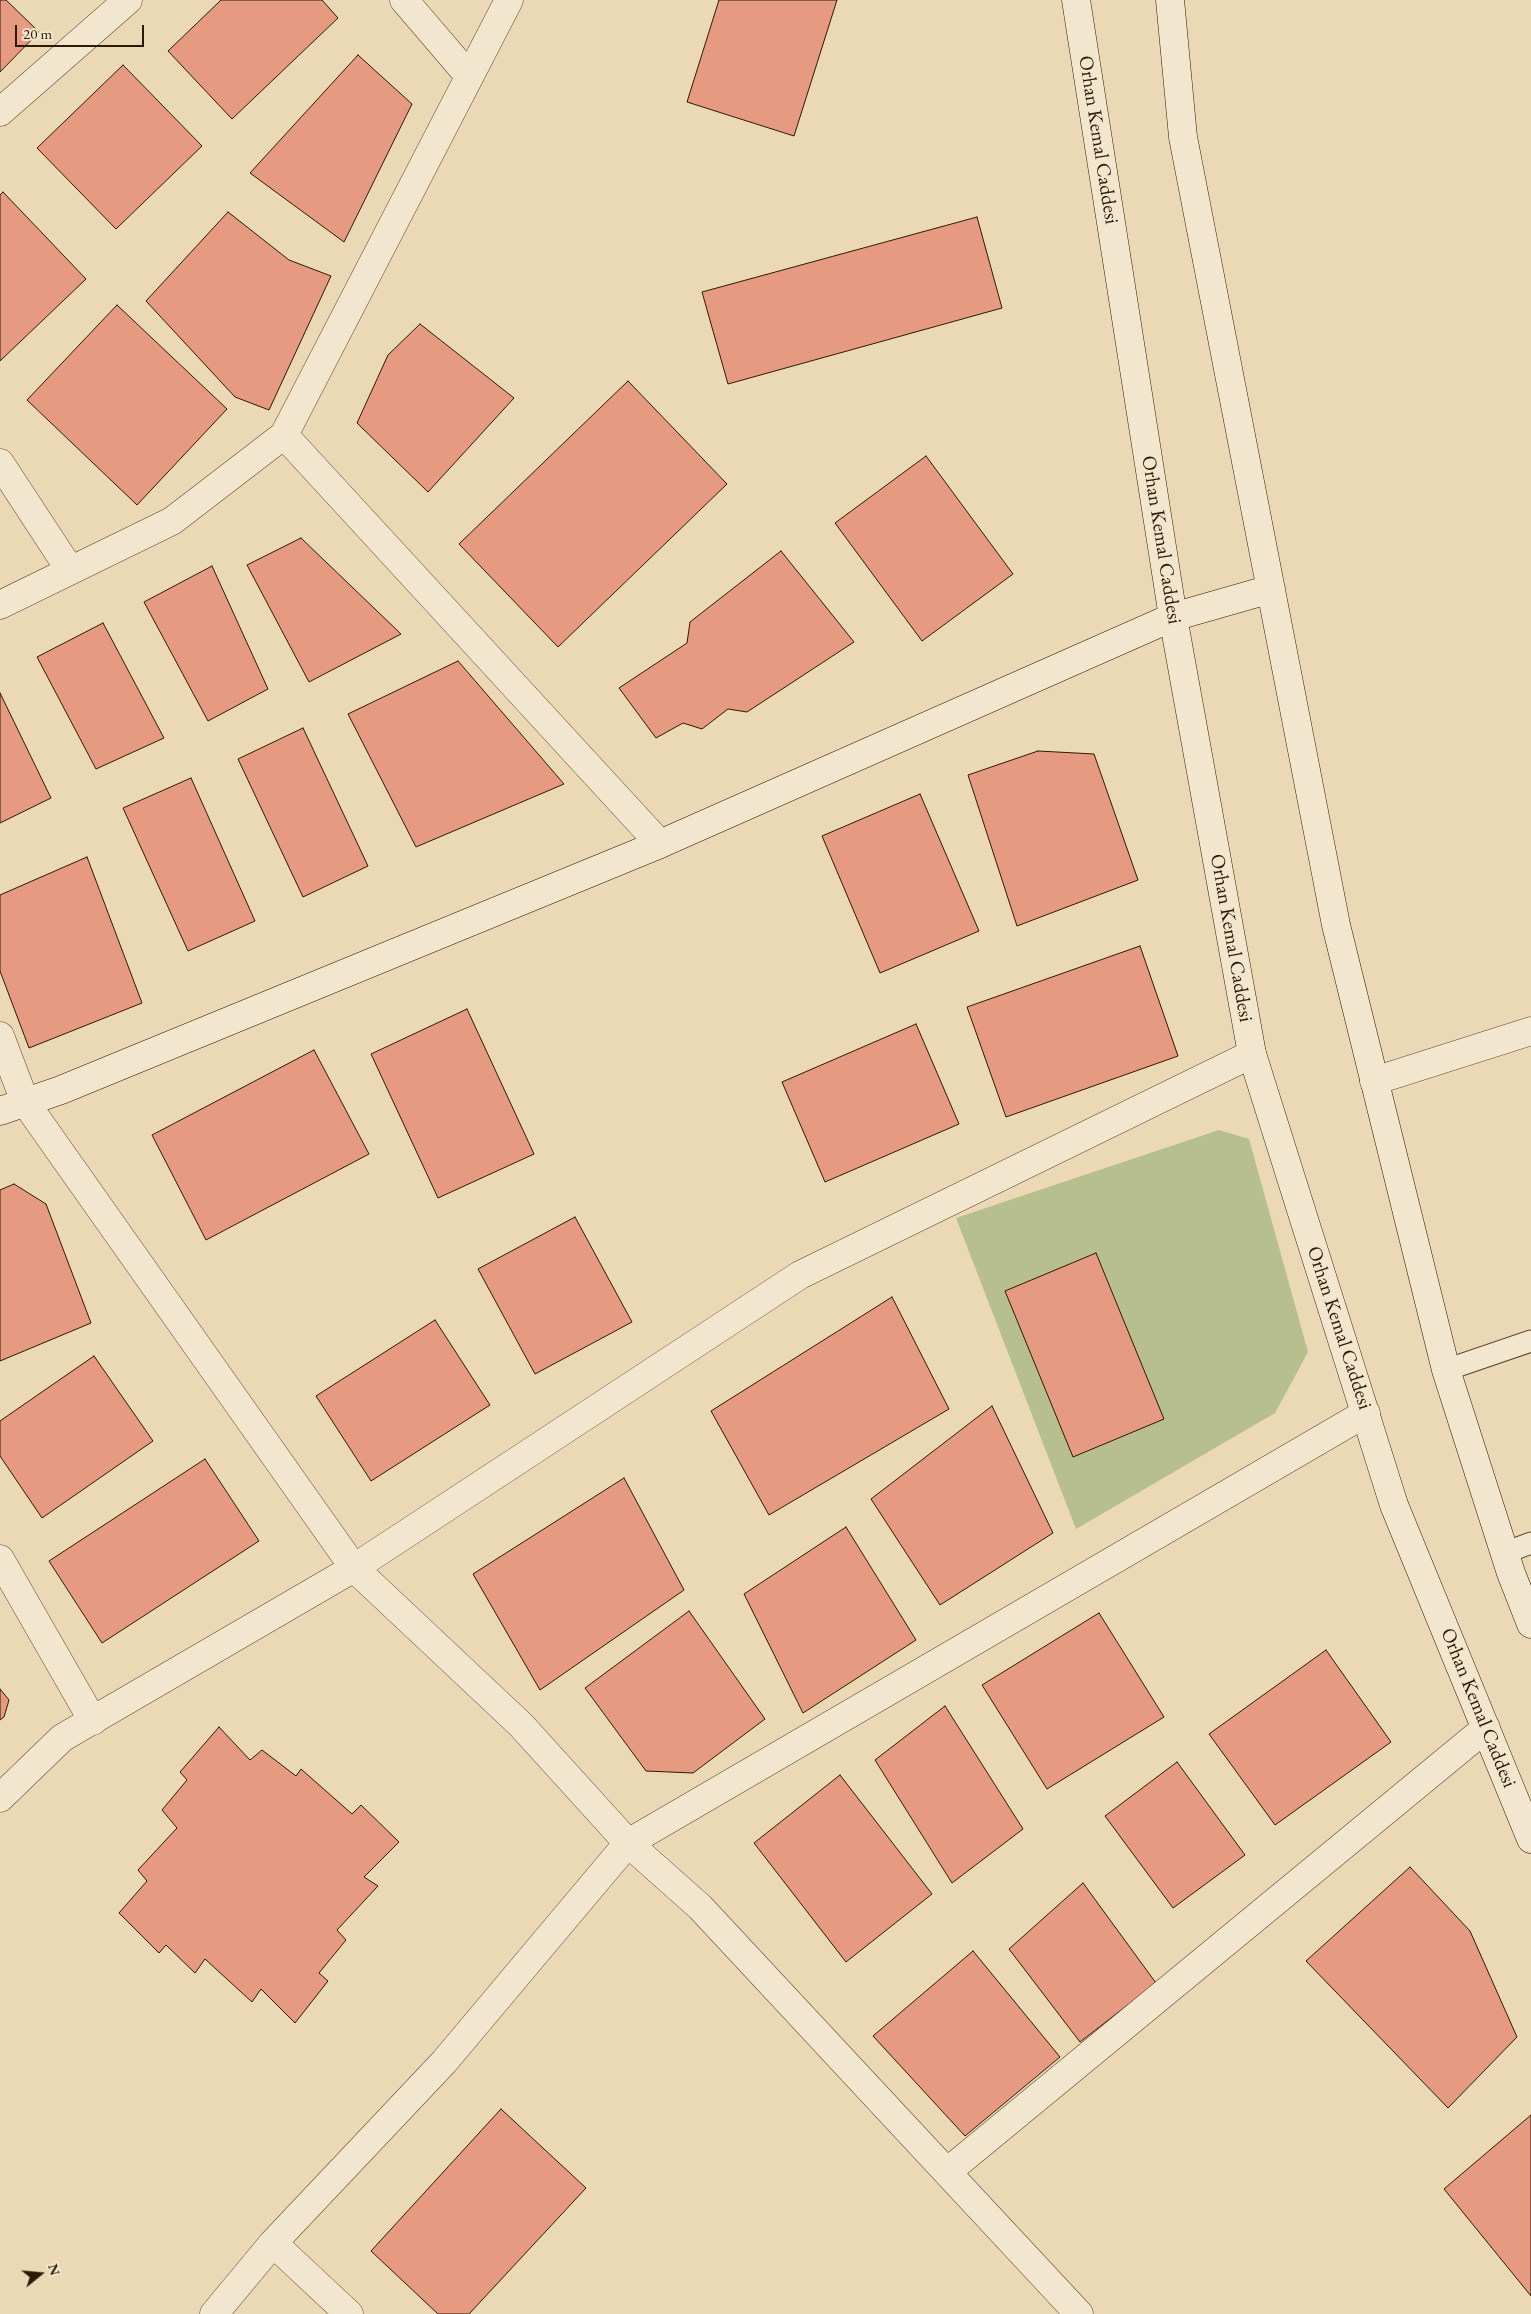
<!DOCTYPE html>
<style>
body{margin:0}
#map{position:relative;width:1531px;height:2314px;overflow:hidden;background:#ebd8b4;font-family:"EB Garamond",serif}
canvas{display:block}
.north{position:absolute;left:15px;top:2249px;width:50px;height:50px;-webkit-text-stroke:4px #f2e6ce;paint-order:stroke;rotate:73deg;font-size:14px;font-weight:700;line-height:20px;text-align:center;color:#2c1a04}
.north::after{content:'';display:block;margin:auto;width:18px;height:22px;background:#2c1a04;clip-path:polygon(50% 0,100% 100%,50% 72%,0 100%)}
.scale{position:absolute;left:15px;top:25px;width:129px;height:22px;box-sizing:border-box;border:2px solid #2c1a04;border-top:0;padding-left:6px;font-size:15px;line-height:18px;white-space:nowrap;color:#2c1a04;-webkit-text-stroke:4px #f2e6ce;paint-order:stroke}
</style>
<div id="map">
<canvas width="1531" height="2314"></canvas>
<div class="north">N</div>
<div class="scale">20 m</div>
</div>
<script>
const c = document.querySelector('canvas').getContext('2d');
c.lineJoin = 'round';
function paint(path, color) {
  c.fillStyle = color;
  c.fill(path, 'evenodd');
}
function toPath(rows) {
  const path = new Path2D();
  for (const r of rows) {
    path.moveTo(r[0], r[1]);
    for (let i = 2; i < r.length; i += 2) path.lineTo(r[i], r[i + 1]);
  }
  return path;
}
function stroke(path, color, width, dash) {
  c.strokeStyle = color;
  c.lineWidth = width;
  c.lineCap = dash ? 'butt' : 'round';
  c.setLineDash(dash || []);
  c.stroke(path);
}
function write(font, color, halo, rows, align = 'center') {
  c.font = font + ' "EB Garamond",serif';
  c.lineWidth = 4.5;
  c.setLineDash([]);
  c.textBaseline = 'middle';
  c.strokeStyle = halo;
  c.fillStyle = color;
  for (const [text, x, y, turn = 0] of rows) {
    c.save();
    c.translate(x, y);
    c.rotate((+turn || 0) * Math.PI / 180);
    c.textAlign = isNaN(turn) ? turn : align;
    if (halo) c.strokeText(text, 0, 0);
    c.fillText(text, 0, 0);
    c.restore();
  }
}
paint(toPath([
 [1219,1130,1249,1139,1308,1352,1275,1413,1076,1529,956,1218]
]), '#b7bf8e');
const building = toPath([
 [0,0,6,0,39,32,0,72,0,0],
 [221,0,322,0,338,18,232,119,168,51,221,0],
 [719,0,837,0,794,136,687,102,719,0],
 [358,55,412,104,344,242,250,173,358,55],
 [123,65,202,146,116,229,37,148,123,65],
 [3,192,86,279,0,361,0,195,3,192],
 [228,212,289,260,331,276,269,410,235,397,146,301,228,212],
 [977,217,1002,308,728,384,702,292,977,217],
 [117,305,227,409,137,505,27,400,117,305],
 [420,324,514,398,428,492,357,423,388,355,420,324],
 [628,381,727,484,558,647,459,544,628,381],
 [926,456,1013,574,922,641,835,523,926,456],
 [301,538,401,634,309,682,247,565,301,538],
 [781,551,854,642,747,712,728,709,702,729,683,723,656,738,619,688,687,643,690,622,781,551],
 [212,566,268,689,208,721,144,602,212,566],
 [103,623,164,738,96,769,37,657,103,623],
 [458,661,564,784,416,847,348,714,458,661],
 [0,693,51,798,0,823,0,693],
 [303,728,368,866,303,897,238,759,303,728],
 [1038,751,1094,754,1138,880,1017,926,968,775,1038,751],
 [191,778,255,921,188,951,123,808,191,778],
 [920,794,979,931,880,973,822,836,920,794],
 [87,857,142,1003,29,1048,0,971,0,895,87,857],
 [1140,946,1178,1056,1006,1117,967,1007,1140,946],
 [467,1009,534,1154,438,1198,371,1054,467,1009],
 [916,1024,959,1124,825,1182,782,1082,916,1024],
 [314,1050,369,1154,206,1240,152,1135,314,1050],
 [14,1184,46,1204,91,1323,0,1361,0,1190,14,1184],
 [575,1217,632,1322,535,1374,478,1269,575,1217],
 [1096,1253,1164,1419,1073,1457,1005,1291,1096,1253],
 [892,1297,949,1409,769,1515,711,1411,892,1297],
 [435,1320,490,1405,371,1481,316,1396,435,1320],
 [94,1356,153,1441,42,1518,0,1456,0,1421,94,1356],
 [992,1406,1053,1533,940,1605,871,1499,992,1406],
 [205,1459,259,1541,102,1643,49,1561,205,1459],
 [624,1478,684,1590,540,1690,473,1574,624,1478],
 [846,1527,916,1640,803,1713,744,1594,846,1527],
 [689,1611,765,1719,693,1773,646,1771,585,1688,689,1611],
 [1099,1613,1164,1717,1047,1789,982,1685,1099,1613],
 [1326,1650,1391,1742,1275,1825,1209,1734,1326,1650],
 [0,1689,9,1700,4,1717,0,1720,0,1689],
 [945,1706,1023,1829,952,1883,875,1760,945,1706],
 [219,1727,250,1760,262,1750,296,1776,301,1769,352,1814,361,1805,399,1842,364,1877,378,1886,337,1930,346,1940,319,1973,328,1981,295,2023,261,1989,252,2002,205,1959,195,1973,166,1945,159,1953,119,1913,147,1881,138,1870,177,1828,162,1810,187,1780,180,1772,219,1727],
 [1177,1762,1245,1855,1173,1908,1105,1816,1177,1762],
 [840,1775,932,1894,846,1962,754,1843,840,1775],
 [1410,1867,1470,1931,1517,2037,1448,2108,1306,1961,1410,1867],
 [1083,1883,1156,1983,1080,2042,1009,1949,1083,1883],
 [973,1951,1060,2057,965,2136,873,2036,973,1951],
 [501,2109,586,2188,469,2314,438,2314,371,2251,501,2109],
 [1531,2115,1531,2296,1444,2189,1531,2115]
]);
paint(building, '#e69a81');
stroke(building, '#2c1a04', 1);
const lane = toPath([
 [1446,1370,1531,1341],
 [1504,1553,1531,1543]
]);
const street = toPath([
 [404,0,469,76],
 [0,112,128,0],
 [284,435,660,844],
 [0,463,70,570],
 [0,605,172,521,284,435,509,0],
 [0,1036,25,1102,354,1568,521,1725,628,1843,700,1907,1079,2314],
 [1374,1081,1531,1031],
 [0,1559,93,1721],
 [0,1798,62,1738,354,1568,800,1275,1252,1054],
 [947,2172,1486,1728],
 [273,2243,349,2314],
 [214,2314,273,2243,444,2062,628,1843,1366,1413]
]);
const secondary = toPath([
 [1076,0,1173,617,1252,1054,1394,1505,1531,1839],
 [1170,0,1183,137,1336,925,1446,1370,1511,1573,1531,1624],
 [0,1111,61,1090,660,844,1173,617,1271,589]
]);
stroke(lane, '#5c4a30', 23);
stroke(street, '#5c4a30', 29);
stroke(secondary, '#2c1a04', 29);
stroke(lane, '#f2e6ce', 21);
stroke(street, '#f2e6ce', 28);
stroke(secondary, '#f2e6ce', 28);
write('20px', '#2c1a04', '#f2e6ce', [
 ["Orhan Kemal Caddesi",1098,140,81],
 ["Orhan Kemal Caddesi",1161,540,81],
 ["Orhan Kemal Caddesi",1231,938,80],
 ["Orhan Kemal Caddesi",1339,1328,72],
 ["Orhan Kemal Caddesi",1478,1708,68]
]);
</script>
